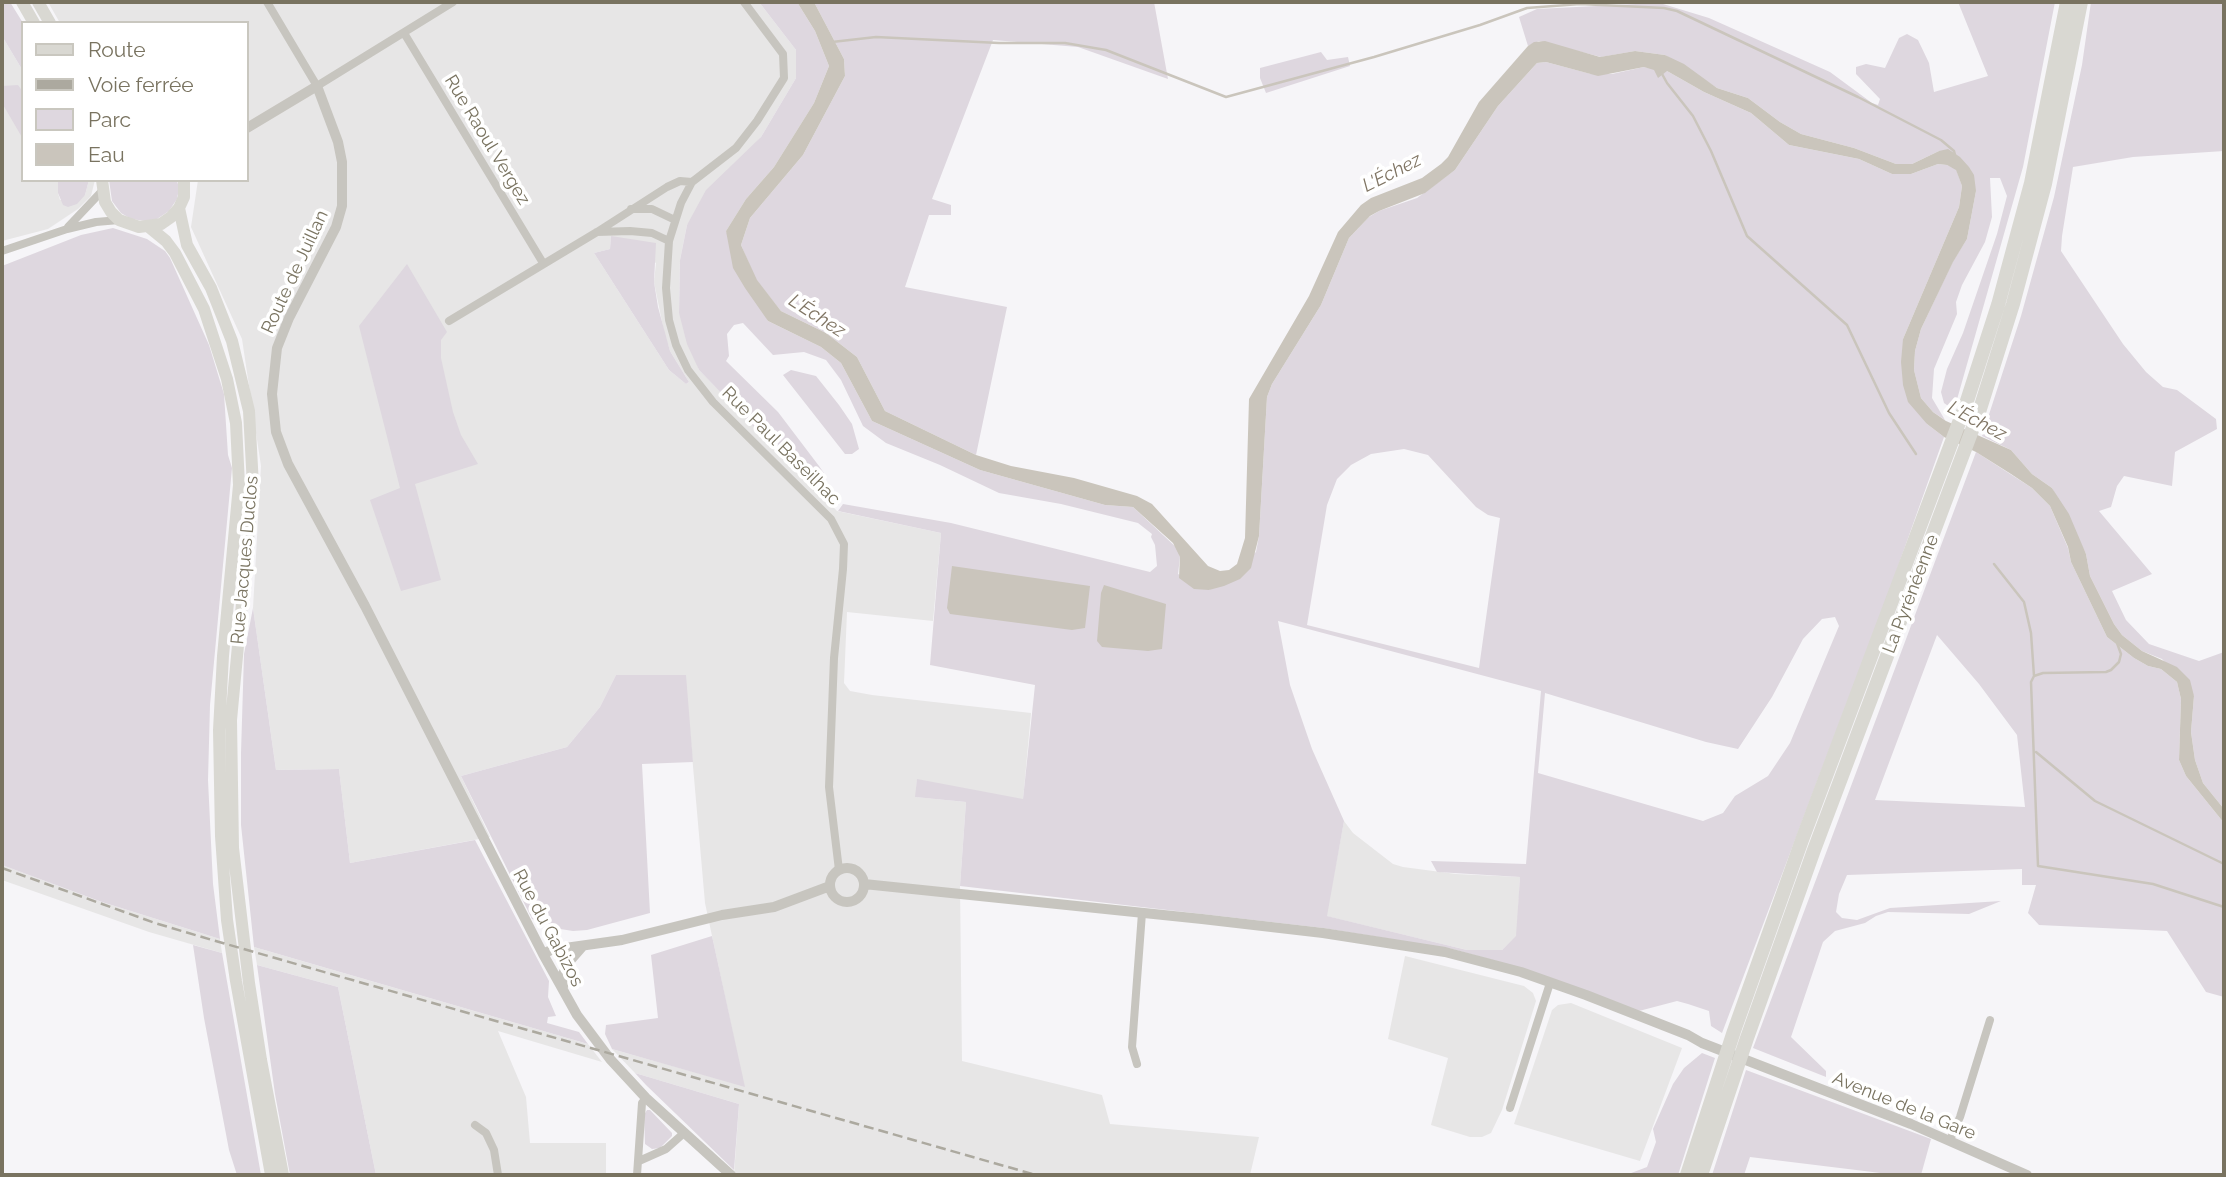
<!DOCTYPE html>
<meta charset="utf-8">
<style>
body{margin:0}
#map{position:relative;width:2226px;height:1177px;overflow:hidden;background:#f6f5f8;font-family:Raleway,sans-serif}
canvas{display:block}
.frame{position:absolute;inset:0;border:4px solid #797360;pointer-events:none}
.legend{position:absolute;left:21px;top:21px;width:228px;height:161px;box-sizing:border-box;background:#fff;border:2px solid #c9c7bf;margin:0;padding:9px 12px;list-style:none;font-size:21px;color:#797360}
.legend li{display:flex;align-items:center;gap:14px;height:35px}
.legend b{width:35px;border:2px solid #c9c7bf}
</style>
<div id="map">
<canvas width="2226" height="1177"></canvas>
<div class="frame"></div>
<ul class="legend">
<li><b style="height:9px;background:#d9d8d2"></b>Route</li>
<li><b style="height:9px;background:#aca99f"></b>Voie ferrée</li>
<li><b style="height:19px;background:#ded7df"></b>Parc</li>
<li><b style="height:19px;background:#cac5bc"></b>Eau</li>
</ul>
</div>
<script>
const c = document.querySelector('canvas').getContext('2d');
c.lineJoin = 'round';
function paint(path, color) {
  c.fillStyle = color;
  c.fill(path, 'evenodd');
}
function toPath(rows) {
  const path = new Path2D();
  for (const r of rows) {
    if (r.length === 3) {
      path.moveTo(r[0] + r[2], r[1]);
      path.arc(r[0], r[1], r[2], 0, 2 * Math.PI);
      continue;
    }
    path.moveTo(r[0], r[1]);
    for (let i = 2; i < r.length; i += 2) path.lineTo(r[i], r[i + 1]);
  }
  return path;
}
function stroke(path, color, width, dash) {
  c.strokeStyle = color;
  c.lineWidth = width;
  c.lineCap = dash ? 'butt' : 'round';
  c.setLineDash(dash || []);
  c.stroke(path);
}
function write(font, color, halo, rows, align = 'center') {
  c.font = font + ' Raleway,sans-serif';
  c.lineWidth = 7;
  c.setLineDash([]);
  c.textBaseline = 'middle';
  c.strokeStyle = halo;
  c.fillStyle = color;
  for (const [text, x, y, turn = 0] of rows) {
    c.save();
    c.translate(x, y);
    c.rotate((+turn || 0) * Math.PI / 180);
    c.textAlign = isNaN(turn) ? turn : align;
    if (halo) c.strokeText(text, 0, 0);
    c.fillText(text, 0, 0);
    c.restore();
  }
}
paint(toPath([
 [48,2,759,2,796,50,796,78,761,137,687,225,680,260,679,312,699,370,837,511,941,533,933,621,847,612,844,683,850,691,872,695,1031,713,1023,800,917,780,916,797,966,802,960,886,962,1061,1102,1095,1110,1124,1259,1137,1250,1175,734,1175,739,1104,635,1073,612,1049,744,1086,705,903,685,675,616,675,600,707,567,747,461,776,490,837,350,863,339,769,276,770,253,608,261,466,242,339,191,227,198,180,247,180,247,23,60,23],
 [611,236,656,263,654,282,664,332,670,351,689,382,686,384,669,370,594,253,610,249],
 [2,36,23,71,23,180,58,180,58,193,60,200,85,195,89,180,95,180,91,196,78,209,48,229,2,241],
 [1344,821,1353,833,1393,864,1403,867,1456,874,1520,877,1517,936,1502,950,1467,950,1326,916],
 [2,865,102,902,220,939,222,953,149,932,2,880],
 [254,947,588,1044,602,1062,498,1031,526,1097,530,1143,606,1143,606,1175,376,1175,338,987,257,965],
 [1405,956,1524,986,1533,993,1536,1001,1502,1110,1491,1133,1482,1137,1470,1137,1431,1125,1448,1058,1388,1039],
 [1571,1003,1682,1048,1640,1161,1514,1124,1552,1010,1558,1005]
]), '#e7e6e6');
paint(toPath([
 [2,2,10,2,23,23,23,71,2,36],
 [759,2,797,2,815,31,829,66,814,103,774,167,746,199,726,231,768,321,821,347,841,363,872,421,980,470,1105,505,1133,507,1178,549,1180,557,1178,574,1209,590,1256,552,1259,536,1267,397,1272,384,1321,305,1349,238,1369,217,1379,211,1417,198,1455,170,1498,106,1537,63,1546,62,1591,74,1612,74,1644,67,1667,71,1704,92,1751,113,1789,145,1859,159,1892,174,1911,174,1938,164,1947,165,1956,169,1962,186,1959,207,1903,339,1927,424,1944,437,1891,586,1722,1033,1711,1026,1709,1011,1688,1004,1677,1001,1639,1011,1518,967,1452,949,1323,928,960,886,966,802,915,797,917,779,1023,799,1035,685,930,665,941,533,838,511,843,504,951,523,1150,572,1157,566,1155,545,1151,537,1152,534,1138,523,1061,504,999,493,940,465,886,443,863,426,841,380,826,360,804,352,773,355,743,323,734,325,727,334,729,356,726,361,778,412,819,466,824,473,809,484,699,370,687,344,679,313,680,260,687,225,706,190,761,137,796,78,796,50],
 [1404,449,1428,455,1476,507,1488,515,1500,518,1479,668,1307,625,1327,505,1337,479,1351,465,1371,454],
 [1835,617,1839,626,1790,743,1768,776,1735,796,1723,813,1703,821,1538,773,1545,693,1706,742,1738,749,1772,697,1803,639,1822,619],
 [1278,621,1541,691,1526,864,1431,861,1437,872,1520,877,1516,936,1502,950,1467,950,1327,916,1344,821,1312,749,1290,685],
 [814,2,1154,2,1168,79,1078,47,993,40,932,199,951,205,951,215,929,215,905,287,1007,307,976,455,885,411,857,357,826,333,781,311,756,280,741,245,750,218,803,155,845,76,844,59],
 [1641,2,1663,4,1709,18,1830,72,1872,103,1878,105,1880,99,1856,74,1856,67,1866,64,1885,68,1899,38,1907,34,1918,40,1929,63,1934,92,1988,76,1958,2,2055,2,2023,167,1954,410,1944,403,1941,392,1947,369,1963,333,1997,234,2007,196,2000,178,1990,178,1992,217,1985,242,1962,285,1956,302,1957,314,1934,369,1932,398,1945,420,1933,412,1921,398,1914,370,1915,351,1921,329,1953,261,1967,239,1976,191,1939,151,1912,164,1896,164,1854,148,1801,134,1780,122,1748,98,1717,88,1665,55,1635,51,1601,57,1539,41,1528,46,1519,17,1537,9,1636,4],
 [2091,2,2224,2,2224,151,2133,157,2073,167,2062,236,2061,251,2123,344,2146,372,2163,387,2177,390,2216,419,2217,429,2175,452,2172,486,2124,476,2117,486,2111,507,2099,511,2152,574,2112,591,2126,620,2149,644,2199,661,2224,652,2224,809,2203,783,2195,760,2191,732,2194,696,2162,659,2142,651,2122,635,2114,624,2090,576,2086,554,2052,488,2032,474,2011,450,1982,436,2021,316,2054,197,2082,65],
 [1321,52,1327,60,1348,57,1350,66,1266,93,1260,78,1260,68],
 [18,85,23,92,23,139,2,103,2,86],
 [58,180,89,180,85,195,77,204,68,207,63,205,58,193],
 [109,180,177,180,179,189,177,199,169,211,157,219,145,221,131,219,121,213,112,201],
 [113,228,147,239,165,251,170,258,209,345,224,394,228,455,232,468,210,705,208,780,213,884,220,939,102,902,2,865,2,266,81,235],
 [611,236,656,243,654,282,658,307,670,351,689,382,686,384,669,370,594,253,610,249],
 [407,264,447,332,441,340,441,358,453,412,461,435,478,464,415,484,441,580,401,591,370,500,400,488,359,326],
 [791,370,816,376,839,405,852,424,859,449,852,454,845,454,783,375],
 [1976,452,2032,488,2050,506,2068,548,2071,562,2107,637,2134,658,2148,666,2161,669,2177,682,2181,699,2179,760,2186,776,2224,823,2224,997,2206,992,2167,931,2039,925,2028,913,2036,885,2022,885,2022,869,1847,875,1839,894,1836,912,1842,918,1857,920,1890,908,2001,901,1969,914,1888,912,1876,916,1865,923,1835,931,1823,942,1791,1037,1826,1071,1826,1077,1753,1048],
 [1937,635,1979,684,2017,735,2025,807,1875,800],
 [253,608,276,770,339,769,350,863,475,840,549,981,548,997,556,1016,548,1017,547,1023,579,1032,588,1044,254,947,241,825,241,753,244,654],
 [616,675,686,675,693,762,642,764,650,913,587,930,573,931,554,928,532,919,461,776,567,747,600,707],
 [712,936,745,1087,612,1049,605,1034,606,1025,658,1018,651,955],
 [193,945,222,953,261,1175,237,1175,229,1150,204,1018],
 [257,965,338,987,376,1175,290,1175,275,1094],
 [1702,1053,1715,1058,1678,1175,1626,1175,1647,1167,1656,1142,1653,1129,1673,1084,1684,1068],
 [1746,1070,1931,1139,1921,1175,1897,1175,1750,1157,1744,1175,1712,1175],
 [635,1073,739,1104,734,1170,646,1085],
 [647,1110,650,1110,672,1133,672,1136,660,1148,652,1149,645,1144,644,1115]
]), '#ded7df');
paint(toPath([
 [797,2,814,2,844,59,845,76,803,155,750,218,741,245,757,280,781,311,826,333,857,357,885,411,976,455,1011,466,1074,478,1137,496,1152,504,1208,566,1220,571,1229,570,1237,564,1245,538,1249,399,1309,296,1338,232,1361,205,1371,198,1422,178,1441,164,1448,157,1479,102,1528,46,1534,42,1545,41,1600,57,1635,51,1665,55,1684,64,1717,88,1748,98,1780,122,1801,134,1854,148,1896,164,1912,164,1939,151,1948,149,1960,157,1969,167,1974,175,1976,191,1967,239,1953,262,1921,329,1915,351,1914,370,1921,398,1933,412,1946,421,2011,450,2032,474,2052,488,2069,514,2086,554,2090,576,2114,624,2122,635,2142,651,2177,667,2190,680,2194,696,2191,732,2195,760,2203,783,2224,809,2224,823,2186,776,2179,760,2181,699,2177,682,2161,669,2148,666,2134,658,2107,637,2071,562,2068,547,2050,506,2032,488,2011,474,1976,452,1944,437,1927,424,1908,402,1903,385,1901,362,1903,339,1959,207,1962,186,1956,170,1947,165,1938,164,1911,174,1892,174,1859,159,1789,145,1751,113,1704,92,1667,71,1658,78,1654,70,1644,67,1598,76,1546,62,1537,63,1498,106,1455,170,1425,193,1379,211,1370,216,1349,238,1321,305,1272,384,1267,397,1259,536,1251,568,1240,579,1224,586,1209,590,1194,589,1179,578,1180,557,1173,543,1133,507,1105,505,980,470,872,421,841,363,821,347,768,321,745,288,733,268,726,231,746,199,774,167,814,103,829,66,815,31],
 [952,566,1090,586,1085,628,1072,630,950,614,947,608],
 [1104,585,1166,604,1162,649,1148,651,1102,647,1097,641,1101,593]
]), '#cac5bc');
stroke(toPath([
 [832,42,876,37,999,43,1065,43,1106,50,1226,97,1374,57,1480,25,1527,8,1580,4,1664,8,1677,11,1858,97,1941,140,1954,151,1955,155],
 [1661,72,1667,83,1693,116,1711,151,1747,236,1847,325,1889,413,1916,454],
 [1994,564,2024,602,2031,633,2034,676],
 [2117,643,2121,654,2119,662,2111,670,2106,672,2043,673,2034,676,2031,682,2038,866,2153,884,2224,907],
 [2036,752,2095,801,2224,864]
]), '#cac5bc', 2.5);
stroke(toPath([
 [267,2,317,86,453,2],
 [404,33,543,263],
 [692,182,681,203,669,241,666,288,669,320,676,345,688,370,713,402,831,519,844,544,843,569,834,658,829,787,839,870],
 [631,209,652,209,675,220],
 [68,227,102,191],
 [597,232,630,231,652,233,669,241],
 [2,251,67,229,96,222,119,220],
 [449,321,597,232,667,187,680,181,692,182,736,148,757,121,784,78,783,54,744,2],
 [1137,1064,1132,1047,1142,913],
 [1510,1108,1550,983],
 [475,1125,486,1133,494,1150,498,1175],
 [1950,1140,1960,1117,1990,1020],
 [639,1161,666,1149,684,1133],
 [637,1175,642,1103,646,1098]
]), '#c7c5bf', 8);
stroke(toPath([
 [247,128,317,86,338,142,342,162,342,206,336,227,289,318,277,348,272,394,276,432,288,464,365,606,543,954,577,1015,610,1059,646,1098,731,1175],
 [847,885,17],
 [864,884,1202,919,1323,933,1445,952,1521,972,1586,995,1688,1035,1702,1043,1911,1124,2027,1175],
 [543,954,551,950,622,940,722,915,774,907,830,886],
 [563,987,563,974,568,963,582,947]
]), '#c7c5bf', 10);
stroke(toPath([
 [22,2,34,23],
 [38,2,50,23],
 [102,180,105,202,111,212,119,220,139,227,161,224,171,217,179,208,184,197,184,180],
 [179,208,187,245,211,288,232,341,249,411,253,486,231,720,233,848,249,983,261,1060,283,1175],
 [149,227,166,241,175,253,204,309,227,379,236,423,239,485,223,656,219,730,221,836,227,920,236,981,271,1175]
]), '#d9d8d2', 12);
stroke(toPath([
 [1687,1175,1734,1031,1802,840,1966,404,1998,305,2031,183,2067,2],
 [1701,1175,1747,1038,1814,850,1980,409,2013,304,2045,184,2081,2]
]), '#d9d8d2', 14);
stroke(toPath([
 [2,868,155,923,212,940,1036,1175]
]), '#aca99f', 2.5, [10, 5]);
write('18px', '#797360', '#fff', [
 ["Rue Raoul Vergez",487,140,59],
 ["Route de Juillan",295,272,-65],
 ["Rue Paul Baseilhac",781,446,45],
 ["Rue Jacques Duclos",245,560,-85],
 ["La Pyrénéenne",1911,594,-69],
 ["Rue du Gabizos",548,928,62],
 ["Avenue de la Gare",1904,1106,22]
]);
write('italic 19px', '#807564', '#fff', [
 ["L'Échez",1392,173,-27],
 ["L'Échez",817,316,33],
 ["L'Échez",1977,421,28]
]);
</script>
